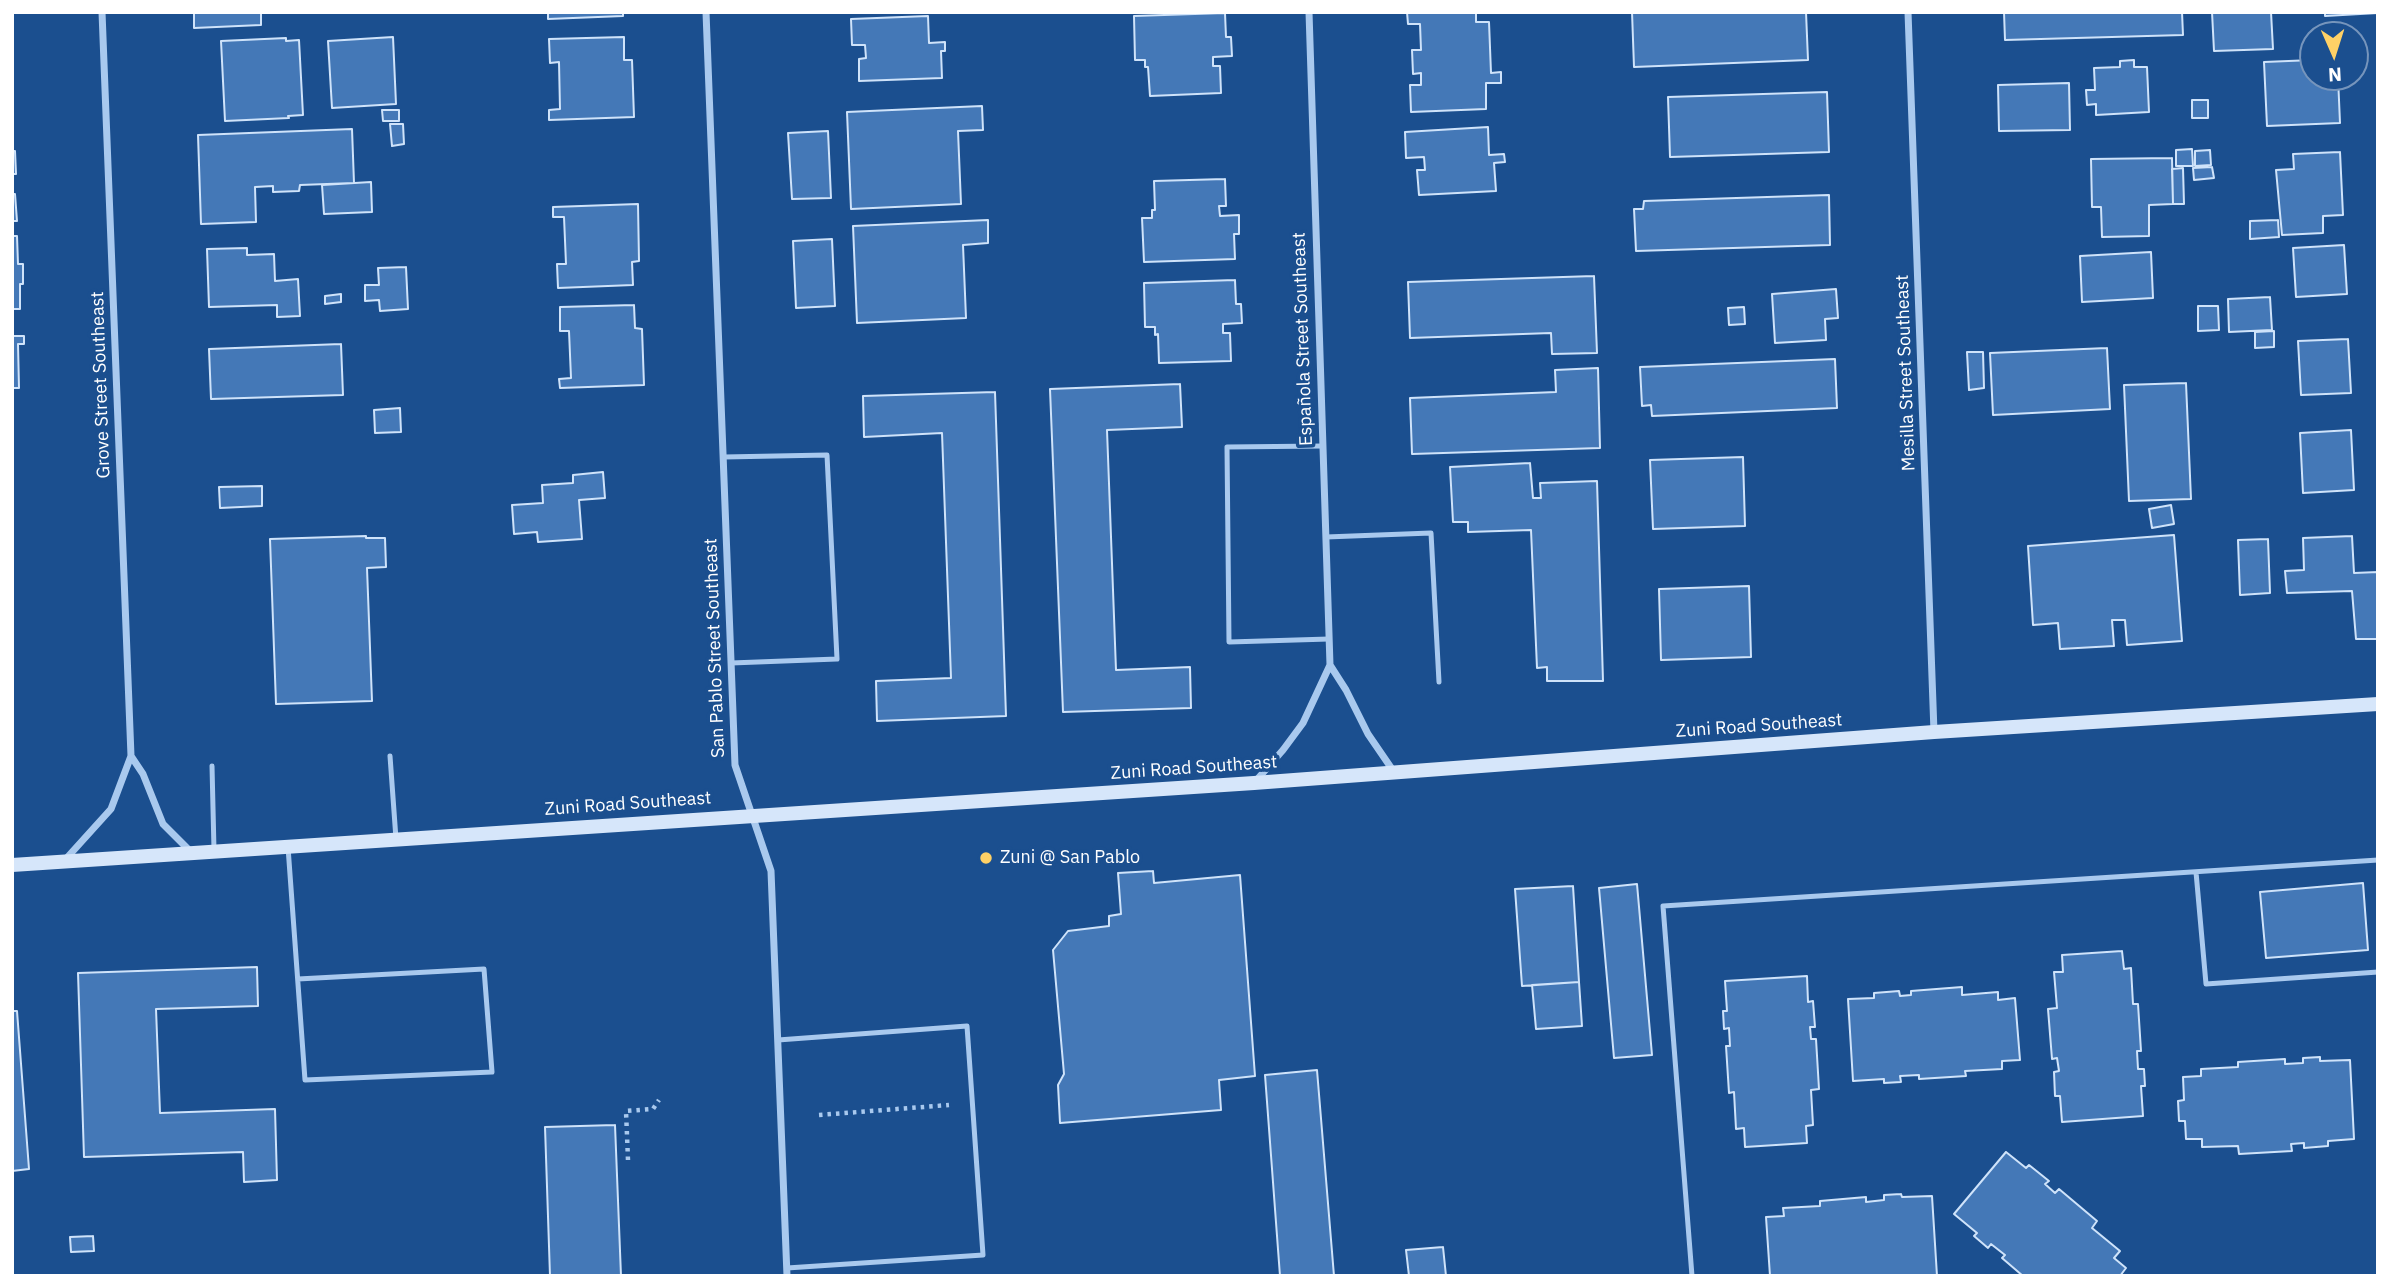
<!DOCTYPE html>
<meta charset="utf-8">
<style>
body{margin:0}
#map{position:relative;width:2390px;height:1288px;overflow:hidden;background:#1b4f8f;font-family:"IBM Plex Sans",sans-serif}
canvas{display:block}
.frame{position:absolute;inset:0;border:14px solid #fff;pointer-events:none}
.north{position:absolute;left:2299px;top:21px;width:70px;height:70px;box-sizing:border-box;background:#1b4f8f;border:2px solid #7695bc;border-radius:50%;rotate:177deg;font-size:19px;font-weight:700;line-height:28px;text-align:center;color:#fff}
.north::after{content:'';display:block;margin:auto;width:24px;height:32px;background:#ffd166;clip-path:polygon(50% 0,100% 100%,50% 72%,0 100%)}
</style>
<div id="map">
<canvas width="2390" height="1288"></canvas>
<div class="frame"></div>
<div class="north">N</div>
</div>
<script>
const c = document.querySelector('canvas').getContext('2d');
c.lineJoin = 'round';
function paint(path, color) {
  c.fillStyle = color;
  c.fill(path, 'evenodd');
}
function toPath(rows) {
  const path = new Path2D();
  for (const r of rows) {
    path.moveTo(r[0], r[1]);
    for (let i = 2; i < r.length; i += 2) path.lineTo(r[i], r[i + 1]);
  }
  return path;
}
function stroke(path, color, width, dash) {
  c.strokeStyle = color;
  c.lineWidth = width;
  c.lineCap = dash ? 'butt' : 'round';
  c.setLineDash(dash || []);
  c.stroke(path);
}
function write(font, color, halo, rows, align = 'center') {
  c.font = font + ' "IBM Plex Sans",sans-serif';
  c.lineWidth = 7;
  c.setLineDash([]);
  c.textBaseline = 'middle';
  c.strokeStyle = halo;
  c.fillStyle = color;
  for (const [text, x, y, turn = 0] of rows) {
    c.save();
    c.translate(x, y);
    c.rotate((+turn || 0) * Math.PI / 180);
    c.textAlign = isNaN(turn) ? turn : align;
    if (halo) c.strokeText(text, 0, 0);
    c.fillText(text, 0, 0);
    c.restore();
  }
}
const building = toPath([
 [194,12,261,12,261,25,194,28,194,12],
 [548,12,623,12,623,16,548,19,548,12],
 [1407,12,1476,12,1476,22,1489,22,1491,73,1501,72,1501,83,1486,83,1486,109,1411,112,1410,85,1421,85,1421,73,1413,74,1412,50,1421,50,1420,24,1408,24,1407,12],
 [1632,12,1806,12,1808,60,1634,67,1632,12],
 [2004,12,2182,12,2183,35,2005,40,2004,12],
 [2212,12,2271,12,2273,49,2214,51,2212,12],
 [2325,12,2378,12,2378,13,2325,16,2325,12],
 [1225,13,1226,37,1231,37,1232,56,1213,57,1213,66,1220,66,1221,93,1150,96,1148,67,1145,67,1145,60,1135,60,1134,16,1225,13],
 [928,16,929,43,945,42,945,51,941,51,942,78,859,81,859,59,866,58,865,45,852,45,851,19,928,16],
 [393,37,396,104,332,108,328,41,393,37],
 [624,37,624,60,632,60,634,117,549,120,549,110,560,109,559,62,550,63,549,39,624,37],
 [286,38,286,41,299,40,303,115,288,116,289,118,225,121,221,41,286,38],
 [2134,60,2134,67,2147,67,2149,112,2096,115,2096,104,2087,105,2086,90,2095,90,2094,68,2120,67,2120,61,2134,60],
 [2313,60,2313,77,2338,77,2340,123,2267,126,2264,62,2313,60],
 [2069,83,2070,130,1999,131,1998,85,2069,83],
 [1827,92,1829,152,1670,157,1668,97,1827,92],
 [2192,100,2208,100,2208,118,2192,118,2192,100],
 [982,106,983,130,958,131,961,204,851,209,847,112,982,106],
 [382,110,399,110,399,121,383,121,382,110],
 [390,124,403,124,404,144,392,146,390,124],
 [1488,127,1489,155,1504,154,1505,162,1494,163,1496,191,1419,195,1417,170,1425,170,1424,157,1406,158,1405,132,1488,127],
 [352,129,354,183,300,185,299,191,273,192,273,186,255,187,256,222,201,224,198,135,352,129],
 [828,131,831,198,792,199,788,133,828,131],
 [2192,149,2193,166,2176,166,2176,150,2192,149],
 [2210,150,2211,165,2195,166,2195,151,2210,150],
 [12,151,15,151,16,174,12,174,12,151],
 [2340,152,2343,215,2323,216,2323,233,2282,235,2276,170,2294,169,2293,154,2340,152],
 [2172,158,2173,204,2149,205,2149,236,2102,237,2101,207,2092,207,2091,159,2172,158],
 [2212,167,2214,178,2194,180,2193,168,2212,167],
 [2183,168,2184,204,2173,204,2172,169,2183,168],
 [1225,179,1226,206,1219,206,1220,216,1239,215,1239,234,1234,234,1235,259,1144,262,1142,218,1152,218,1152,210,1155,210,1154,181,1225,179],
 [371,182,372,212,324,214,322,185,371,182],
 [12,194,15,194,17,221,12,221,12,194],
 [1829,195,1830,245,1636,251,1634,209,1643,209,1644,201,1829,195],
 [638,204,639,261,632,262,633,285,558,288,557,264,566,264,564,217,553,217,553,207,638,204],
 [988,220,988,243,963,245,966,318,857,323,853,226,988,220],
 [2278,220,2279,237,2250,239,2250,221,2278,220],
 [12,236,17,236,18,264,23,264,23,284,20,284,20,309,12,309,12,236],
 [832,239,835,306,796,308,793,241,832,239],
 [2344,245,2347,294,2296,297,2293,248,2344,245],
 [247,248,247,255,274,254,275,281,298,279,300,316,277,317,277,305,209,307,207,249,247,248],
 [2151,252,2153,298,2082,302,2080,256,2151,252],
 [406,267,408,309,380,311,379,300,365,301,365,285,379,285,378,268,406,267],
 [1594,276,1597,353,1552,354,1551,333,1410,338,1408,282,1594,276],
 [1235,280,1236,304,1241,304,1242,323,1223,324,1223,333,1230,333,1231,361,1159,363,1158,334,1155,335,1155,327,1145,327,1144,283,1235,280],
 [1836,289,1838,318,1825,319,1826,340,1775,343,1772,294,1836,289],
 [341,294,341,302,325,304,325,296,341,294],
 [2270,297,2272,330,2229,332,2228,299,2270,297],
 [634,305,635,328,642,329,644,385,560,388,559,379,571,378,569,331,560,331,560,307,634,305],
 [2198,306,2218,306,2219,330,2198,331,2198,306],
 [1744,307,1745,324,1729,325,1728,308,1744,307],
 [2274,331,2274,347,2255,348,2255,332,2274,331],
 [12,336,24,336,24,344,18,344,19,388,12,388,12,336],
 [2348,339,2351,393,2301,395,2298,341,2348,339],
 [341,344,343,395,211,399,209,349,341,344],
 [2107,348,2110,409,1993,415,1990,353,2107,348],
 [1967,352,1983,352,1984,388,1969,390,1967,352],
 [1835,359,1837,408,1652,416,1651,405,1642,406,1640,367,1835,359],
 [1598,368,1600,448,1412,454,1410,398,1556,392,1555,370,1598,368],
 [2186,383,2191,499,2129,501,2124,385,2186,383],
 [1180,384,1182,427,1107,430,1116,670,1190,667,1191,708,1063,712,1050,389,1180,384],
 [995,392,1006,716,877,721,876,681,951,678,942,433,864,437,863,396,995,392],
 [400,408,401,432,375,433,374,410,400,408],
 [2351,430,2354,490,2303,493,2300,433,2351,430],
 [1743,457,1745,526,1653,529,1650,460,1743,457],
 [1530,463,1533,498,1541,498,1540,483,1597,481,1603,681,1547,681,1547,667,1537,668,1531,530,1468,532,1468,522,1453,522,1450,467,1530,463],
 [603,472,605,498,579,500,582,539,538,542,537,532,514,534,512,505,543,503,542,485,573,483,573,475,603,472],
 [262,486,262,506,220,508,219,487,262,486],
 [2171,505,2174,524,2152,528,2149,509,2171,505],
 [2174,535,2182,641,2127,645,2125,620,2112,620,2114,646,2060,649,2058,623,2033,625,2028,546,2174,535],
 [366,536,366,538,385,538,386,567,367,568,372,701,276,704,270,539,366,536],
 [2352,536,2354,573,2378,572,2378,639,2356,639,2352,591,2287,593,2285,571,2304,570,2303,538,2352,536],
 [2268,539,2270,593,2240,595,2238,540,2268,539],
 [1749,586,1751,657,1661,660,1659,589,1749,586],
 [1153,871,1154,883,1240,875,1255,1076,1219,1080,1221,1110,1060,1123,1058,1085,1064,1074,1053,950,1068,931,1109,926,1109,916,1121,914,1118,873,1153,871],
 [2363,883,2368,950,2266,958,2260,892,2363,883],
 [1637,884,1652,1055,1614,1058,1599,888,1637,884],
 [1573,886,1579,982,1522,986,1515,889,1573,886],
 [2122,951,2124,969,2131,968,2133,1004,2138,1004,2141,1051,2137,1051,2138,1069,2144,1069,2145,1086,2141,1086,2143,1116,2062,1122,2060,1096,2055,1096,2054,1072,2059,1071,2057,1058,2052,1059,2048,1009,2057,1008,2054,972,2063,972,2062,955,2122,951],
 [257,967,258,1006,156,1009,160,1113,275,1109,277,1180,244,1182,243,1152,84,1157,78,973,257,967],
 [1807,976,1808,1002,1813,1001,1815,1027,1810,1027,1811,1039,1816,1039,1819,1089,1811,1090,1813,1125,1806,1126,1807,1143,1745,1147,1744,1128,1736,1129,1734,1092,1729,1093,1726,1046,1730,1046,1729,1028,1724,1029,1723,1011,1727,1011,1725,981,1807,976],
 [1579,982,1582,1026,1536,1029,1532,985,1579,982],
 [1962,987,1962,995,1998,992,1998,1000,2015,998,2020,1060,2002,1061,2002,1069,1965,1071,1966,1076,1919,1079,1919,1075,1900,1076,1901,1082,1884,1083,1884,1079,1853,1081,1848,999,1874,998,1874,993,1899,991,1900,996,1911,995,1911,991,1962,987],
 [12,1011,17,1011,29,1169,12,1171,12,1011],
 [2320,1057,2320,1061,2350,1060,2354,1139,2328,1141,2328,1146,2304,1148,2304,1143,2291,1144,2292,1151,2239,1154,2238,1146,2202,1147,2202,1139,2186,1139,2185,1121,2179,1121,2178,1101,2184,1100,2183,1077,2201,1076,2201,1069,2238,1067,2238,1062,2285,1059,2285,1064,2303,1063,2303,1058,2320,1057],
 [1317,1070,1334,1276,1280,1276,1265,1075,1317,1070],
 [615,1125,621,1276,550,1276,545,1127,615,1125],
 [2006,1152,2026,1168,2029,1165,2049,1181,2045,1184,2055,1193,2059,1189,2097,1221,2092,1228,2120,1251,2114,1258,2126,1268,2120,1276,2023,1276,2002,1258,2005,1255,1991,1244,1988,1248,1974,1236,1977,1233,1954,1214,2006,1152],
 [1901,1194,1902,1197,1932,1196,1937,1276,1770,1276,1766,1217,1784,1216,1783,1208,1820,1206,1820,1201,1866,1197,1866,1202,1884,1200,1884,1195,1901,1194],
 [93,1236,94,1251,71,1252,70,1237,93,1236],
 [1443,1247,1446,1276,1409,1276,1406,1250,1443,1247]
]);
paint(building, '#4478b7');
stroke(building, '#cfe3fa', 2);
stroke(toPath([
 [819,1115,949,1105],
 [628,1160,626,1111,653,1109,659,1100]
]), '#a9c9ee', 4.5, [3.5, 5]);
stroke(toPath([
 [1323,446,1227,447,1229,642,1329,639],
 [724,457,827,455,837,659,731,663],
 [1326,537,1431,533,1439,682],
 [390,756,396,839],
 [212,766,214,850],
 [288,847,305,1080,492,1072,484,969,298,979],
 [2196,872,2206,984,2378,972],
 [778,1040,967,1026,983,1255,787,1268],
 [1692,1276,1663,906,2378,860]
]), '#a9c9ee', 5);
stroke(toPath([
 [706,12,735,765,771,871,787,1276],
 [1908,12,1934,732],
 [1330,665,1346,690,1368,734,1394,772],
 [131,756,143,774,163,824,191,852],
 [1254,783,1283,750,1303,723,1330,665,1309,12],
 [64,861,111,809,131,756,102,12]
]), '#a9c9ee', 7);
stroke(toPath([
 [12,865,1254,783,1934,732,2378,704]
]), '#d6e6fa', 14);
for (const [x, y, r, color] of [
 [986,858,7,"#ffd166"]
]) {
  const dot = new Path2D();
  dot.arc(x, y, r, 0, 2 * Math.PI);
  c.fillStyle = color;
  c.fill(dot);
  stroke(dot, '#1b4f8f', 2.5);
}
write('18px', '#fff', '#1b4f8f', [
 ["Española Street Southeast",1303,339,-92],
 ["Mesilla Street Southeast",1906,373,-92],
 ["Grove Street Southeast",101,385,-92],
 ["San Pablo Street Southeast",715,648,-92],
 ["Zuni Road Southeast",1759,726,-4],
 ["Zuni Road Southeast",1194,768,-4],
 ["Zuni Road Southeast",628,804,-4]
]);
write('18px', '#fff', '#1b4f8f', [
 ["Zuni @ San Pablo",1000,858]
], 'left');
</script>
